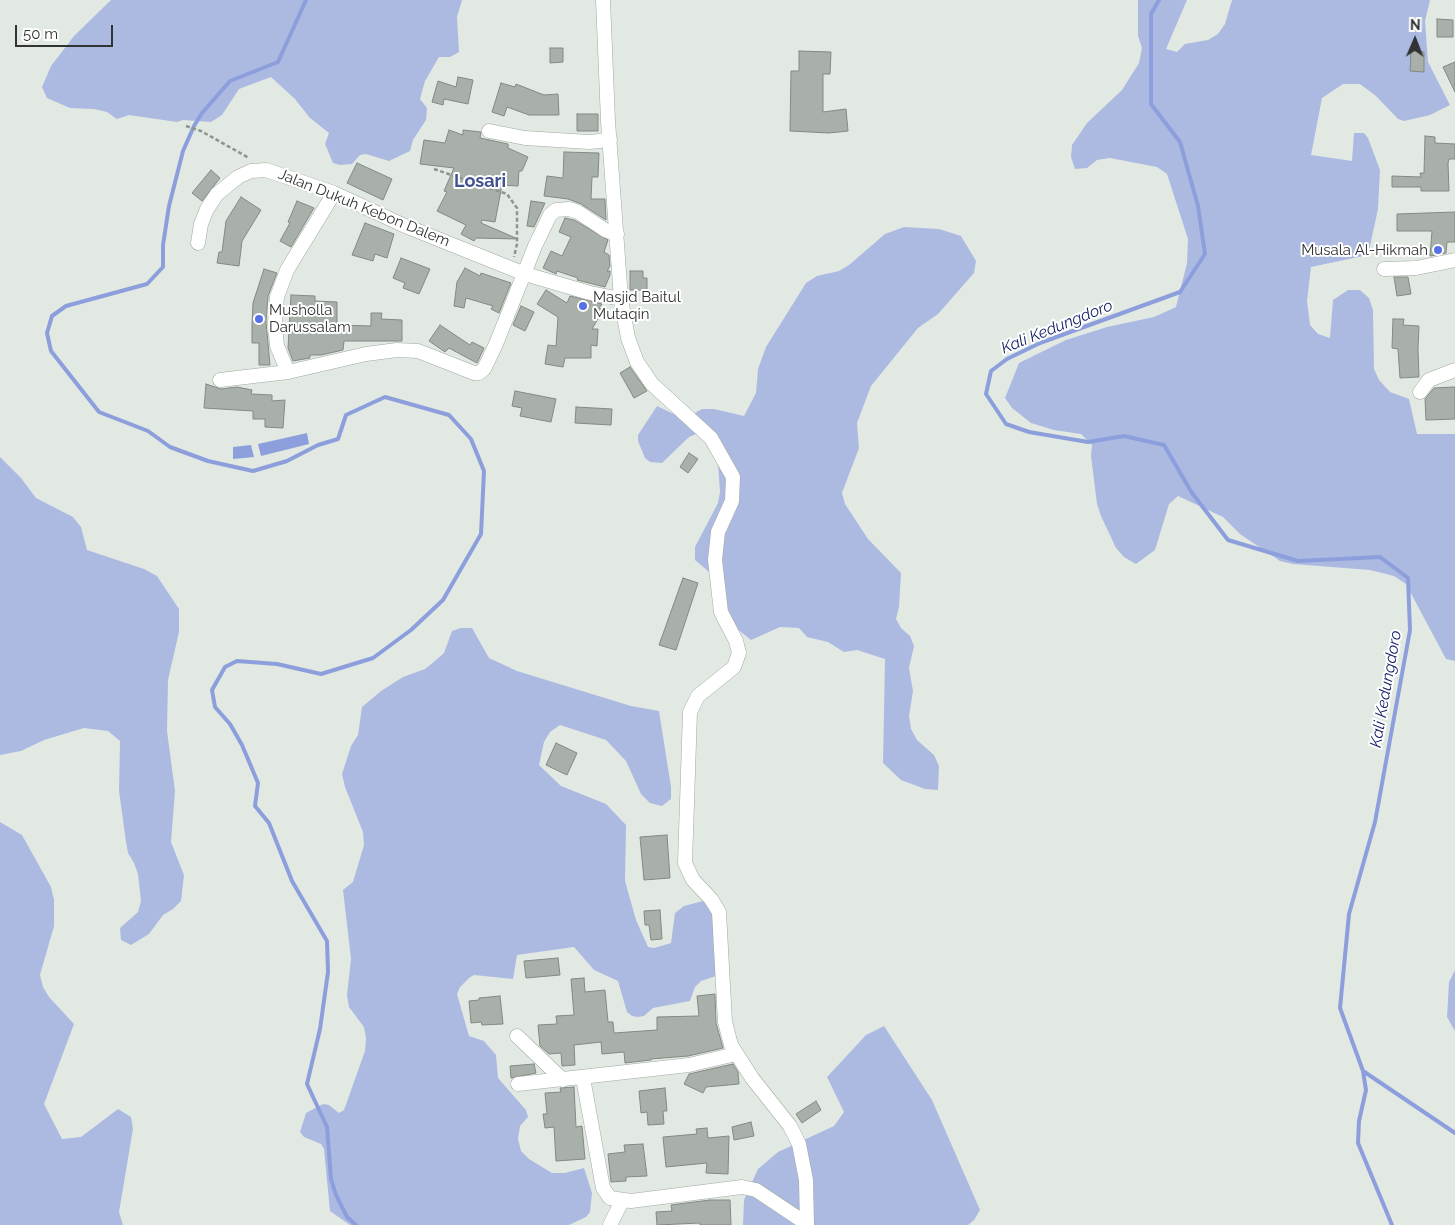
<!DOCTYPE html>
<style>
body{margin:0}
#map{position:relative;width:1455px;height:1225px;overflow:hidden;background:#e2e9e3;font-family:Raleway,sans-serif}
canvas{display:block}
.north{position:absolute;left:1390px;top:15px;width:50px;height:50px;-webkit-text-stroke:4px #fff;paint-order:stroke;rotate:1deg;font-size:14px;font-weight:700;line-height:20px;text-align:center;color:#313432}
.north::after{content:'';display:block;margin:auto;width:18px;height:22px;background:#313432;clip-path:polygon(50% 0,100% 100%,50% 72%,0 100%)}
.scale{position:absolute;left:15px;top:25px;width:98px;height:22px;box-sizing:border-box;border:2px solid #313432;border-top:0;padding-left:6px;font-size:15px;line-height:18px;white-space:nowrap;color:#313432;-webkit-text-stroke:4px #fff;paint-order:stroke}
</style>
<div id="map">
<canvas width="1455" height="1225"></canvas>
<div class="north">N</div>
<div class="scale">50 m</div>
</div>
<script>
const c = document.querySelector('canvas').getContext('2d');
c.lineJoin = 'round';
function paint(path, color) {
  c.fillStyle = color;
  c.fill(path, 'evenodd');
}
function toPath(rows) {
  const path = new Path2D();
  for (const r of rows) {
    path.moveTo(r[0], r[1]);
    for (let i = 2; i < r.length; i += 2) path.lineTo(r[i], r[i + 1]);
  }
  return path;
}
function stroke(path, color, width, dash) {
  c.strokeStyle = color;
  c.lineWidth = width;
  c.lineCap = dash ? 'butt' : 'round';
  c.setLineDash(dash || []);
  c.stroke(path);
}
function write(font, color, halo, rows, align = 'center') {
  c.font = font + ' Raleway,sans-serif';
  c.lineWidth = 4;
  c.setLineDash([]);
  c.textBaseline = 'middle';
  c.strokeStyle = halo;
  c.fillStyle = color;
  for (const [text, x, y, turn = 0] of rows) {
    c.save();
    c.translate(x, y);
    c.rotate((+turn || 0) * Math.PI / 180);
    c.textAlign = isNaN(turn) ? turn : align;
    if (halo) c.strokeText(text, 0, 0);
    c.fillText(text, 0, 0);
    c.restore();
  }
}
paint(toPath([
 [111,0,462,0,457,17,459,52,450,57,439,57,425,81,420,99,427,108,426,120,413,140,410,151,389,161,366,154,360,155,352,164,340,165,333,163,325,144,329,133,310,118,295,99,271,77,239,89,222,115,211,122,183,120,177,122,129,115,117,119,107,112,94,109,70,108,47,98,42,87,51,66,74,36],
 [1138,0,1187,0,1166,49,1177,52,1185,44,1208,40,1218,34,1225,24,1232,0,1430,0,1425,21,1428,62,1450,105,1430,115,1404,121,1398,119,1376,96,1360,84,1343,84,1322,98,1311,155,1352,161,1354,133,1364,133,1368,138,1380,170,1378,209,1368,255,1311,267,1307,301,1310,325,1318,334,1330,338,1333,300,1348,290,1360,290,1369,298,1373,310,1374,369,1379,380,1390,392,1409,399,1417,434,1455,434,1455,661,1446,659,1406,584,1394,576,1370,570,1293,564,1280,561,1240,534,1223,517,1178,496,1169,504,1155,550,1136,564,1124,557,1116,548,1101,516,1097,504,1091,456,1092,445,1081,434,1054,430,1031,423,1012,408,1005,398,1019,363,1066,340,1107,327,1154,317,1176,307,1187,263,1188,239,1167,174,1157,167,1110,158,1097,160,1087,168,1075,169,1071,157,1072,145,1087,123,1122,90,1139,63,1142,48,1138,36],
 [904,227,939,229,961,236,976,261,974,273,938,314,918,328,871,386,857,423,859,448,842,493,845,504,868,539,901,573,899,607,896,619,901,628,910,636,914,646,909,668,913,691,909,716,911,729,917,740,934,755,939,766,938,790,925,789,901,780,883,763,885,659,857,650,844,652,828,642,807,637,799,628,780,627,751,640,731,624,721,582,695,560,695,547,718,503,720,492,718,463,713,452,701,437,696,434,689,437,662,463,650,462,645,458,638,441,638,435,657,406,684,419,702,409,714,409,744,416,756,393,758,369,766,347,806,283,817,276,839,271,849,265,885,234],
 [0,457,21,478,36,498,73,517,81,527,87,550,144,569,157,576,179,609,179,632,168,680,167,731,175,791,171,842,184,875,181,901,173,909,163,915,149,934,131,945,121,940,120,928,138,912,141,901,138,874,134,863,128,853,126,842,119,791,120,741,108,731,84,728,44,740,21,751,0,755],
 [461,628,472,628,489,658,517,671,631,706,659,711,671,787,671,799,662,806,650,803,641,794,626,761,606,740,560,725,550,732,544,742,539,765,561,786,606,804,626,825,625,881,636,920,648,947,654,948,671,943,675,913,684,906,703,901,713,915,719,975,701,981,695,987,690,1001,653,1008,644,1016,638,1017,632,1016,627,1012,618,981,594,970,574,947,517,955,513,979,474,975,469,978,460,987,457,994,469,1036,484,1041,496,1055,498,1078,526,1110,528,1117,520,1126,518,1139,521,1151,529,1159,552,1173,565,1173,584,1168,592,1193,590,1212,586,1217,569,1225,350,1225,330,1211,324,1149,321,1144,304,1137,300,1132,306,1113,323,1104,329,1105,339,1113,344,1110,365,1051,366,1038,364,1027,349,1007,347,995,351,959,343,890,353,882,364,845,363,832,345,787,342,774,351,746,358,735,362,707,381,691,403,677,425,669,435,661,444,653,452,631],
 [0,822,22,835,51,887,54,900,54,926,40,975,43,987,49,997,74,1024,44,1104,62,1139,81,1137,118,1109,131,1117,133,1129,119,1212,123,1225,0,1225],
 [1455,970,1455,1031,1447,1017,1449,982],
 [884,1026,932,1100,980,1210,974,1220,968,1225,743,1225,744,1200,758,1169,778,1152,834,1126,844,1112,827,1077,866,1035]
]), '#acbae2');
paint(toPath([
 [307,433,309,444,261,456,258,444],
 [251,445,254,457,233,459,233,447]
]), '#8c9fdc');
stroke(toPath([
 [306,0,278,62,230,81,202,113,194,126,183,151,169,206,163,245,163,267,147,284,66,306,52,316,47,333,51,351,99,412,148,431,170,447,208,461,253,471,287,461,318,445,338,439,346,415,385,397,449,415,471,439,484,471,481,534,443,600,411,630,373,658,321,674,277,664,237,661,225,667,212,690,215,707,230,724,242,745,258,783,255,806,269,823,292,881,327,941,328,972,320,1029,307,1084,327,1127,331,1179,336,1195,347,1217,356,1225],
 [1159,0,1151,14,1151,104,1180,142,1198,206,1205,254,1180,292,1040,343,1007,359,991,371,986,394,1006,424,1029,432,1088,442,1124,436,1164,445,1192,493,1228,540,1298,561,1380,557,1408,578,1410,630,1375,822,1349,914,1340,1008,1363,1071,1455,1133],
 [1363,1071,1366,1090,1359,1121,1358,1143,1392,1225]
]), '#8c9fdc', 4);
const building = toPath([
 [1437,19,1453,20,1453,37,1437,37,1437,19],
 [550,48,563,48,563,62,550,63,550,48],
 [799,51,831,52,830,74,823,74,823,112,846,109,848,131,829,133,790,131,791,71,799,71,799,51],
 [1411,51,1424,52,1424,72,1410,71,1411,51],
 [1455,62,1455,92,1443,67,1455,62],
 [458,77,473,80,468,104,444,99,443,105,432,102,438,81,456,87,458,77],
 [501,83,515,87,516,84,544,95,558,94,559,115,529,115,507,107,504,116,492,112,501,83],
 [577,114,598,114,598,131,577,131,577,114],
 [449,130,463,135,463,130,481,132,480,138,508,144,508,148,528,157,522,171,519,171,518,186,502,185,495,222,482,220,481,223,518,239,476,238,474,241,461,234,466,225,437,211,447,192,444,191,454,168,420,164,424,140,445,143,449,130],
 [1425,136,1435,137,1435,143,1455,144,1455,159,1449,159,1448,163,1449,191,1421,191,1421,187,1392,187,1392,176,1421,177,1420,173,1424,173,1425,136],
 [564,152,599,153,598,177,592,177,591,199,605,199,606,220,581,204,568,199,544,196,547,176,563,178,564,152],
 [357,163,392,179,383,200,347,183,357,163],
 [211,170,220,178,202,201,192,193,211,170],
 [241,197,261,210,242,241,239,266,217,263,219,252,222,252,226,221,241,197],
 [297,201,314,208,291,247,280,241,290,223,288,222,297,201],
 [531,201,545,203,534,227,527,226,531,201],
 [1455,212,1455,242,1447,242,1446,253,1430,256,1432,231,1397,231,1397,214,1455,212],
 [565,218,574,220,608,240,604,252,609,255,610,266,607,271,610,271,610,275,605,287,577,280,578,278,557,271,556,274,543,268,551,251,562,256,571,237,559,232,565,218],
 [365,223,394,234,387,258,375,254,373,261,352,255,365,223],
 [401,258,430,269,419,294,403,288,405,283,393,278,401,258],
 [465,268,480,276,481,273,511,283,499,313,491,309,493,306,466,298,464,308,454,306,457,282,465,268],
 [264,269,277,273,268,296,266,322,270,365,259,365,259,343,252,343,252,324,253,303,264,269],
 [630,271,643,271,643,278,647,278,647,290,630,290,630,271],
 [1394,277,1408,277,1411,294,1397,296,1394,277],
 [546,290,567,303,570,296,602,304,599,308,603,310,592,329,598,329,597,346,591,345,591,358,565,358,563,367,545,364,548,345,556,346,558,317,537,304,546,290],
 [291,295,315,296,315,301,337,302,337,325,371,326,371,313,382,313,381,319,402,320,402,341,344,341,343,350,321,355,310,355,310,358,293,361,288,348,291,295],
 [521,306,534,312,525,331,513,325,521,306],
 [1393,319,1404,319,1403,325,1419,326,1418,349,1419,377,1400,378,1398,349,1392,348,1393,319],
 [440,325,470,345,472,342,484,348,477,363,449,348,445,352,429,341,440,325],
 [630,367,647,391,634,398,620,373,630,367],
 [206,384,221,389,237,387,252,390,251,394,272,395,272,401,285,400,283,428,265,427,265,419,253,419,253,411,204,408,206,384],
 [1455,387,1455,419,1426,420,1425,399,1434,388,1455,387],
 [515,391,556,399,551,422,520,416,522,408,512,406,515,391],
 [576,407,612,409,611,425,575,423,576,407],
 [689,453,698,459,688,473,680,467,689,453],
 [683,578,698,583,676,650,659,645,683,578],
 [556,743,577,753,567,775,546,765,556,743],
 [667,835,670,878,644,880,640,837,667,835],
 [660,910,662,939,651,940,649,925,645,925,644,911,660,910],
 [558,958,560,975,526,978,524,961,558,958],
 [584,978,585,992,605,990,608,1022,613,1022,614,1033,657,1030,657,1017,699,1016,697,996,715,994,716,1023,723,1048,688,1056,651,1059,651,1060,625,1063,624,1052,602,1054,601,1042,574,1045,575,1065,562,1066,561,1053,549,1054,540,1046,538,1025,557,1024,556,1016,574,1015,571,979,584,978],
 [500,996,503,1024,482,1025,481,1022,471,1023,469,1001,479,1000,479,998,500,996],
 [534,1064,536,1073,511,1078,510,1066,534,1064],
 [733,1064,738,1072,739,1084,706,1087,703,1093,684,1084,689,1074,733,1064],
 [574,1087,576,1127,582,1126,585,1159,556,1161,554,1127,545,1128,543,1114,547,1114,545,1093,561,1092,560,1088,574,1087],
 [665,1088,667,1111,663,1111,664,1124,648,1125,647,1112,641,1113,639,1091,665,1088],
 [816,1101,821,1110,802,1123,796,1114,816,1101],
 [751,1122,754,1136,734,1140,732,1127,751,1122],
 [707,1128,708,1138,729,1136,728,1174,706,1173,707,1163,666,1167,663,1137,697,1134,696,1129,707,1128],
 [643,1144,647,1176,626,1177,626,1181,611,1182,608,1154,625,1152,624,1145,643,1144],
 [710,1200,730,1200,731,1225,700,1225,700,1223,657,1225,656,1212,672,1211,671,1205,710,1200]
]);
paint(building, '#a9b0aa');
stroke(building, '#828983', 1);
const street = toPath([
 [603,0,608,121,621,299,628,338,637,362,652,384,711,438,733,477,732,501,718,532,715,560,721,612,736,641,739,653,734,667,698,696,690,712,685,863,693,880,711,899,719,912,725,1022,731,1045,752,1078,790,1126,799,1144,806,1180,807,1225],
 [489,131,525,138,589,142,610,140],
 [198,243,201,224,207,209,217,194,238,177,251,171,266,170,334,193,403,225,525,274,590,293,621,299],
 [1384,269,1416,268,1455,260],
 [288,372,277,346,275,323,277,297,287,270,334,193],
 [220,380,288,372,366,354,397,350,418,351,474,373,479,373,484,369,496,344,535,246,550,215,556,210,569,209,578,212,605,230,617,234],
 [1420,392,1429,380,1455,370],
 [517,1036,563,1080],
 [583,1078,603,1188,610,1198,631,1201,742,1187,756,1190,807,1224],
 [518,1084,689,1065,736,1054],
 [610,1225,622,1201]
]);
stroke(street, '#a1a8a2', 15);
stroke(toPath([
 [186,126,201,131,249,158],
 [434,169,507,194,517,208,517,244,514,257]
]), '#8e938f', 2.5, [4, 2.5]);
stroke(street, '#fff', 14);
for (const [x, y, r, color] of [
 [1438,250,5,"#5670e6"],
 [583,306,5,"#5670e6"],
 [259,319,5,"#5670e6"]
]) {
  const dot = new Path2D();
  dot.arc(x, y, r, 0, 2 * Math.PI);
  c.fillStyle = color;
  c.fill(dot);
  stroke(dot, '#fff', 2);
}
write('15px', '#313432', '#fff', [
 ["Jalan Dukuh Kebon Dalem",364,208,22]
]);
write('15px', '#313432', '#fff', [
 ["Musala Al-Hikmah",1428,250,"right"],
 ["Masjid Baitul",593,297],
 ["Mutaqin",593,314],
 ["Musholla",269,310],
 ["Darussalam",269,327]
], 'left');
write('italic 16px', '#182267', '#fff', [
 ["Kali Kedungdoro",1057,327,-22],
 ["Kali Kedungdoro",1386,689,-80]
]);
write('bold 18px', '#42528e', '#fff', [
 ["Losari",480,182]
]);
</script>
